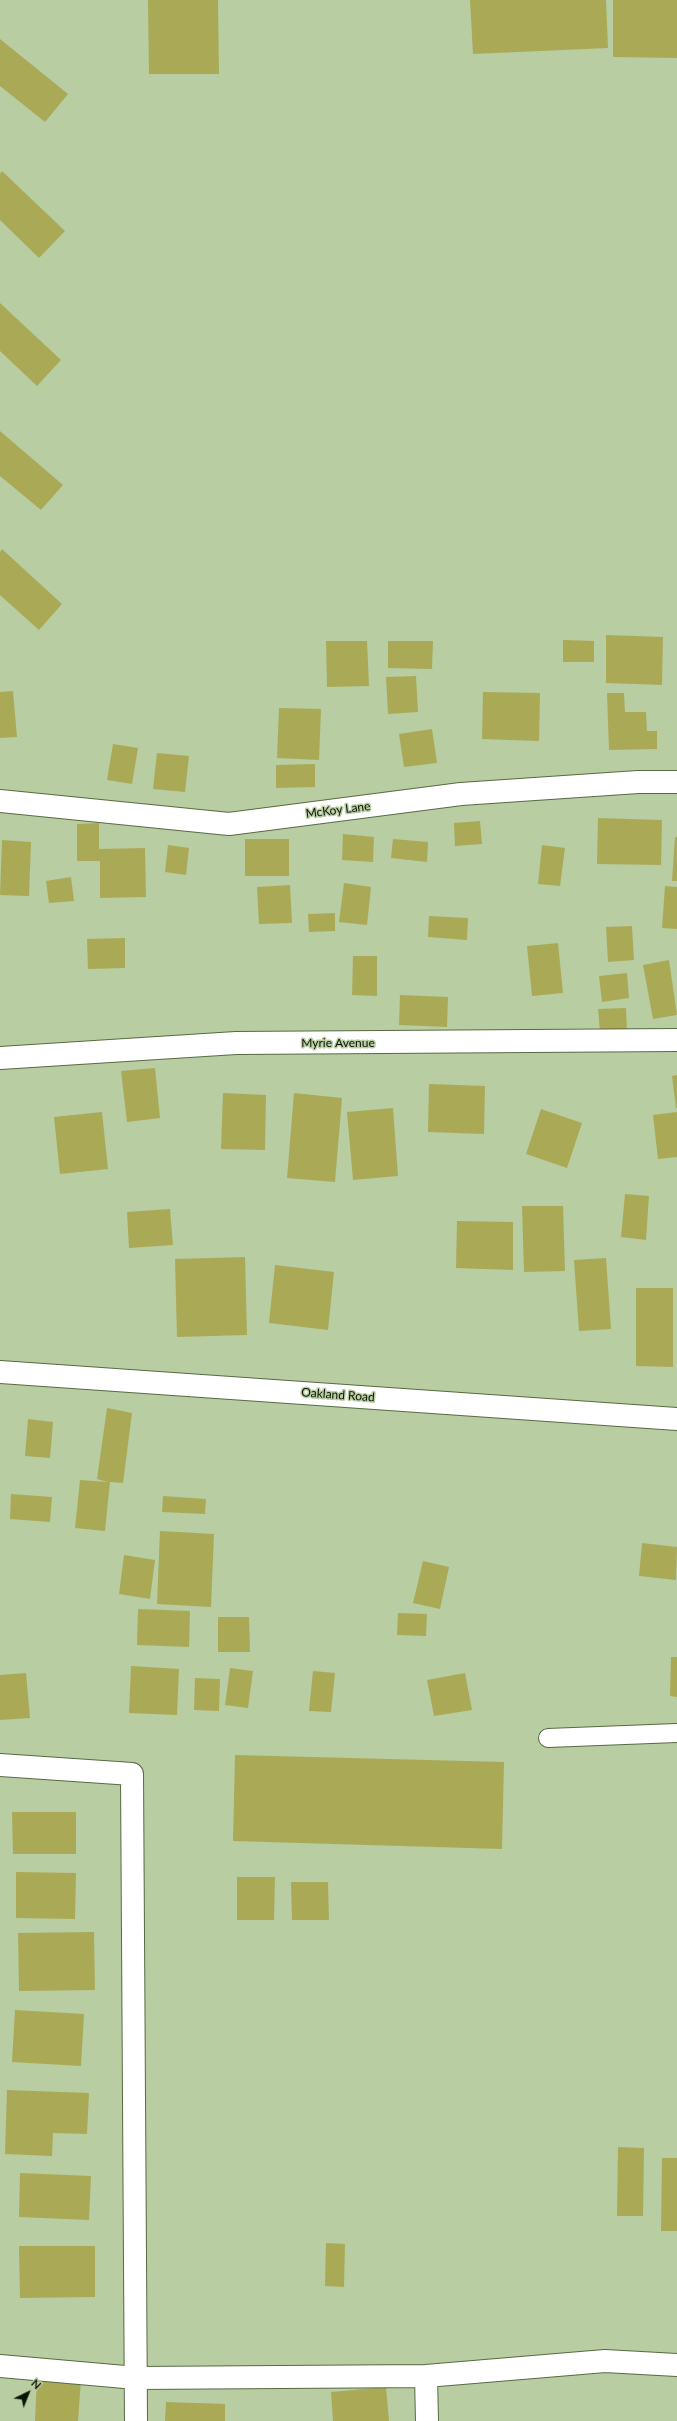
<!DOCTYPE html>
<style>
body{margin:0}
#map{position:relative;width:677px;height:2421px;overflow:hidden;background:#b8cda2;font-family:Lato,sans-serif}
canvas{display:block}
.north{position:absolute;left:8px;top:2373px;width:40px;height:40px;-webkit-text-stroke:3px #b8cda2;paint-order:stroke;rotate:43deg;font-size:11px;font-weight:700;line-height:16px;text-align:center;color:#0d1405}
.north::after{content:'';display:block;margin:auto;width:14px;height:18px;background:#0d1405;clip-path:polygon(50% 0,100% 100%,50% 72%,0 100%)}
</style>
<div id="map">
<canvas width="677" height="2421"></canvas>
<div class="north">N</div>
</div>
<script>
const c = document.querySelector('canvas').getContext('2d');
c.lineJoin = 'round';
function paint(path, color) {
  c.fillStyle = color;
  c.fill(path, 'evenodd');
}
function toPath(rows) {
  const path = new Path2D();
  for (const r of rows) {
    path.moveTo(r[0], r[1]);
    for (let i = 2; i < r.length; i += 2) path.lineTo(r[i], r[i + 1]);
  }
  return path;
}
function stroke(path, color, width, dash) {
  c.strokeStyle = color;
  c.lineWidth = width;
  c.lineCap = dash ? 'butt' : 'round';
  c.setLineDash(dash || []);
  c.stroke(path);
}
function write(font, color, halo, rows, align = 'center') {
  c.font = font + ' Lato,sans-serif';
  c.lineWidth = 3;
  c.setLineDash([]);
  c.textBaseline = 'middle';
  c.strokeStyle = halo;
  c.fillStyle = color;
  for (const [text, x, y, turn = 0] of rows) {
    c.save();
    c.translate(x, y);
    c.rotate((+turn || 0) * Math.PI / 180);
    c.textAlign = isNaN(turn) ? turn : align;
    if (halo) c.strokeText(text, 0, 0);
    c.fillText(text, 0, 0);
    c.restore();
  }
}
paint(toPath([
 [148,0,218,0,219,74,149,74],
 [470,0,606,0,608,48,473,54],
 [613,0,677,0,677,58,613,57],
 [0,39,68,94,45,122,0,86],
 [2,171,65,231,39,258,0,220,0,174],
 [0,303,61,360,37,386,0,351],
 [0,431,63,485,41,510,0,476],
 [2,549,62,604,39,630,0,595,0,552],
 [606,635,663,637,662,685,606,683],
 [563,640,594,641,594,662,563,662],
 [326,641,367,641,369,686,327,687],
 [388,641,433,641,432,669,388,668],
 [416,676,418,712,388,714,386,677],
 [13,691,17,737,0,738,0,692],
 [483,692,540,693,539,741,482,739],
 [607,693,624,693,625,712,646,712,647,731,657,731,657,749,609,750],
 [279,708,321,709,319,760,277,758],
 [432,729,437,763,404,767,399,734],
 [113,744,138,748,132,784,107,780],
 [157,753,189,756,185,792,153,789],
 [315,764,315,787,276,788,276,765],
 [598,818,662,820,661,865,597,864],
 [480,821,482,844,455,846,454,823],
 [99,823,99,849,145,848,146,897,100,898,100,861,77,861,77,824],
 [343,834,374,837,373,862,342,860],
 [675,837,677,837,677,881,672,881],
 [245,839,289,839,289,876,245,876],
 [393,839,428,842,427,862,391,858],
 [2,840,31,842,29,896,0,895],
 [168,845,189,848,186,875,165,872],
 [542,845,565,848,560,886,538,884],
 [71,877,74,901,49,903,46,881],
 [344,883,371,887,367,925,339,922],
 [290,885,292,923,259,924,257,887],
 [665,886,677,887,677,929,662,928],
 [335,913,335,931,309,932,308,914],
 [429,916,468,918,467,940,428,937],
 [632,926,634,960,608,962,606,927],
 [125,938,125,968,88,969,87,939],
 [558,943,563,993,532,996,527,946],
 [353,956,377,956,377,996,352,995],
 [669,960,677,1015,653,1019,643,965],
 [627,973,629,998,602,1002,599,976],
 [400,995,448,997,447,1027,399,1025],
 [626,1008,627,1031,600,1032,598,1009],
 [155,1068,160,1118,127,1122,121,1071],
 [677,1075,677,1108,676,1108,672,1076],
 [429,1084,485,1086,484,1134,428,1132],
 [223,1093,266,1095,265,1150,221,1149],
 [294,1093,342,1098,335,1182,287,1178],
 [393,1108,398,1176,353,1180,347,1112],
 [541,1109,582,1123,567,1168,526,1154],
 [102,1112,108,1169,60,1174,54,1117],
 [677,1112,677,1157,658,1159,653,1115],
 [625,1194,649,1196,646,1240,621,1237],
 [522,1206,563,1206,565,1271,524,1272],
 [170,1209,173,1245,129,1248,127,1212],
 [457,1221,513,1222,513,1270,456,1268],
 [245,1257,247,1335,177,1337,175,1259],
 [606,1258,611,1329,579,1331,574,1260],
 [275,1265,334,1272,328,1330,269,1323],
 [636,1288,673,1288,673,1367,636,1366],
 [107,1408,132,1413,123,1483,110,1482,105,1531,75,1528,80,1480,108,1482,97,1479],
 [28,1419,53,1422,50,1458,25,1456],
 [11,1494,52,1497,50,1522,10,1519],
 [163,1496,206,1499,205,1514,162,1512],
 [160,1531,214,1534,211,1607,157,1604],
 [642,1543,677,1547,676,1580,639,1576],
 [124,1555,155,1560,150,1599,119,1594],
 [423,1561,449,1567,440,1609,413,1603],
 [138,1609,190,1611,189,1647,137,1645],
 [398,1613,427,1614,426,1636,397,1635],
 [218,1617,249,1617,250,1652,218,1652],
 [671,1657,677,1657,677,1697,670,1696],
 [131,1666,179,1669,177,1715,129,1713],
 [230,1668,253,1671,248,1708,225,1705],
 [313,1671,335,1673,331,1712,309,1711],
 [26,1673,30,1718,0,1720,0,1675],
 [465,1673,472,1710,434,1716,427,1680],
 [195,1678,220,1679,219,1711,194,1710],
 [235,1755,504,1762,502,1849,233,1841],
 [12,1812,76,1812,76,1854,13,1854],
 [16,1872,76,1873,75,1919,16,1918],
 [237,1877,275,1877,274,1920,237,1920],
 [291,1882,328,1882,329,1920,292,1920],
 [94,1932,95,1990,19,1991,18,1933],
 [15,2010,84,2014,81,2066,12,2062],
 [7,2090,89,2093,87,2134,53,2133,52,2156,5,2154],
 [618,2147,644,2148,643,2216,617,2216],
 [662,2158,677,2158,677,2231,661,2231],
 [20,2173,91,2176,89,2220,19,2217],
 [326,2243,345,2244,344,2287,325,2286],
 [19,2246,95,2246,95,2297,20,2298],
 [37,2378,81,2380,78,2421,35,2421],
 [386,2387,389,2421,333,2421,331,2392],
 [166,2402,225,2404,225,2421,165,2421]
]), '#aaaa56');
const service = toPath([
 [548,1738,677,1733]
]);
const minor = toPath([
 [0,801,229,824,461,794,638,782,677,782],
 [0,1058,236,1043,677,1040],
 [0,1765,132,1774,136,2421],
 [0,2366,136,2378,426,2376,605,2361,677,2365],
 [426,2376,427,2421]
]);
const tertiary = toPath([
 [0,1372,677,1419]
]);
stroke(service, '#586b43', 20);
stroke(minor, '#586b43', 24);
stroke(tertiary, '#586b43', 24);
stroke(service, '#fff', 18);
stroke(minor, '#fff', 22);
stroke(tertiary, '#fff', 22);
write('12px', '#0d1405', '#b8cda2', [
 ["McKoy Lane",338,810,-7],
 ["Myrie Avenue",338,1043],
 ["Oakland Road",338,1395,4]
]);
</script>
